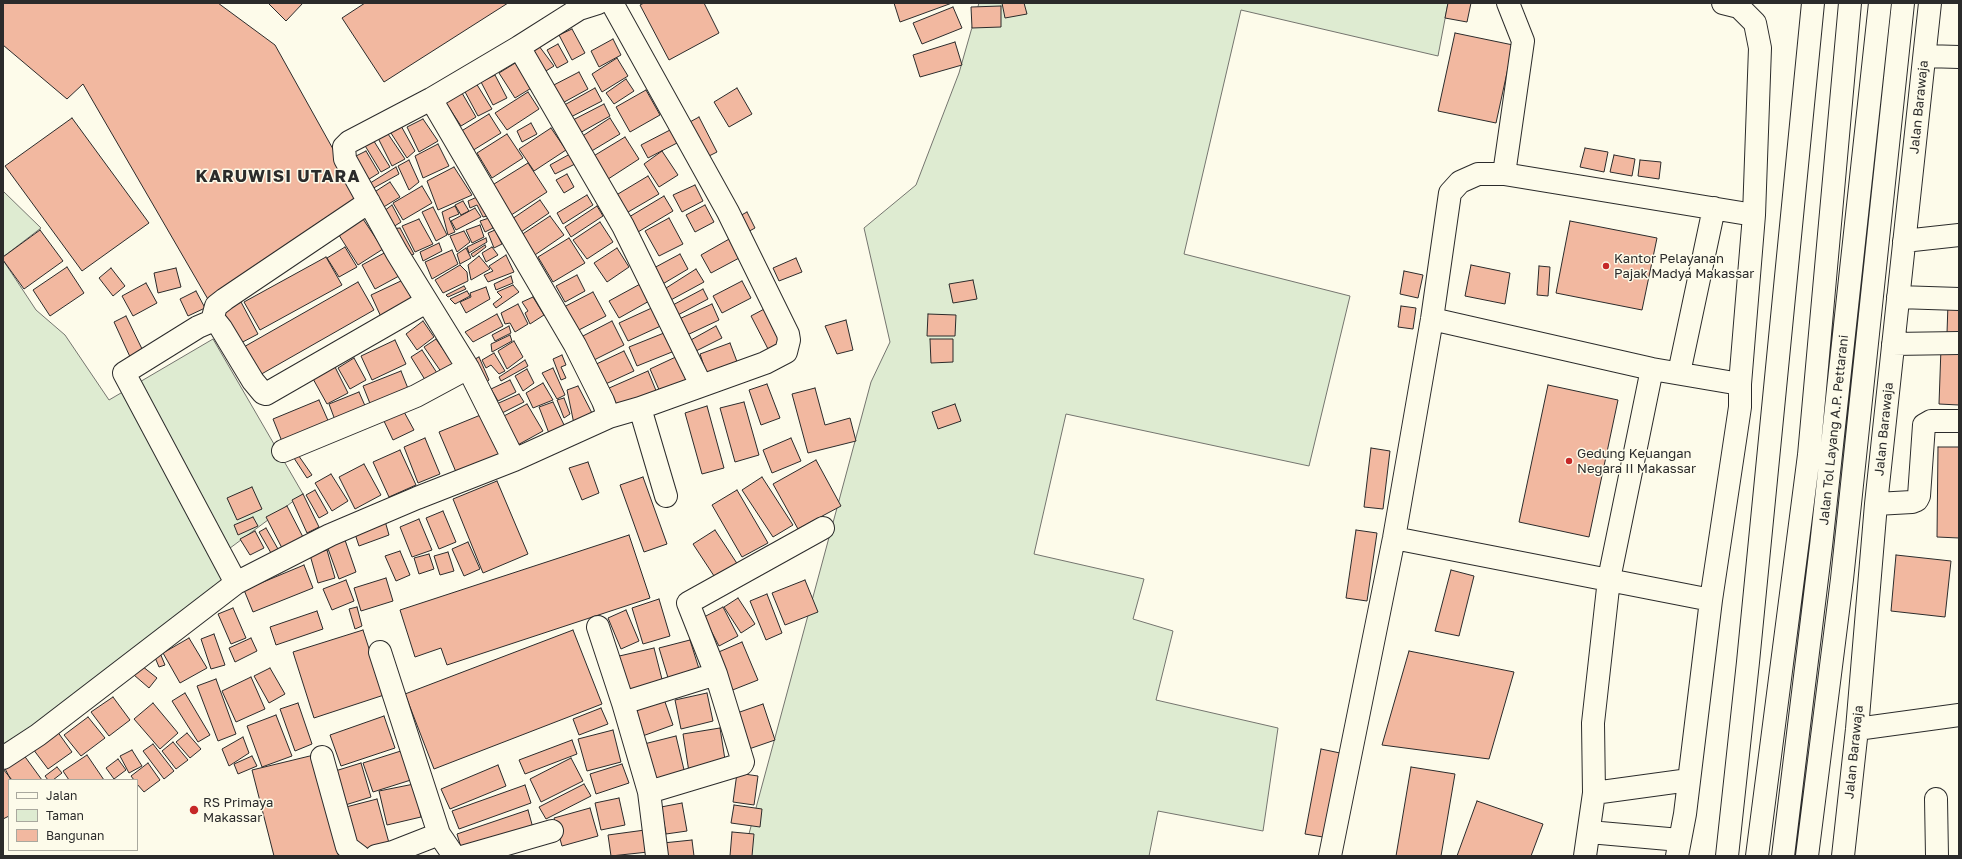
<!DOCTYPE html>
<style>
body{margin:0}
#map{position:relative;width:1962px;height:859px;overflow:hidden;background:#fdfbea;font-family:"Golos Text",sans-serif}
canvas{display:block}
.frame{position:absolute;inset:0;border:4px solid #2b2b2b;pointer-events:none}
.legend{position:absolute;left:8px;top:779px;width:130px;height:72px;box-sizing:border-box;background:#fdfbea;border:1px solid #a9a89e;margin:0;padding:5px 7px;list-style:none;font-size:12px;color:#2b2b2b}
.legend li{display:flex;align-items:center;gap:8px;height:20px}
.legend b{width:20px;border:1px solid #a9a89e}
</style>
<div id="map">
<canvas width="1962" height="859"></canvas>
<div class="frame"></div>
<ul class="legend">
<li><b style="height:5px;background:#fdfbea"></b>Jalan</li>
<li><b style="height:11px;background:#deebd1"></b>Taman</li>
<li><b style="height:11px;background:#f2b8a0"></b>Bangunan</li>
</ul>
</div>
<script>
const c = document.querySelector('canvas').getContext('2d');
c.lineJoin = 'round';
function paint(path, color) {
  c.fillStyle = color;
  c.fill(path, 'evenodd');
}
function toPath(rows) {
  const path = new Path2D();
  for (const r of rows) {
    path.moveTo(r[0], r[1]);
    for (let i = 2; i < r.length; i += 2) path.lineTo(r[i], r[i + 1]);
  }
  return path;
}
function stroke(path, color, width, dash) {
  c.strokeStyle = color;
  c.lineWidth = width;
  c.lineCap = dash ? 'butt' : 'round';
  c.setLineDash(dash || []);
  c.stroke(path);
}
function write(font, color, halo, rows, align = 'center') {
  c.font = font + ' "Golos Text",sans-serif';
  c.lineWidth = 3;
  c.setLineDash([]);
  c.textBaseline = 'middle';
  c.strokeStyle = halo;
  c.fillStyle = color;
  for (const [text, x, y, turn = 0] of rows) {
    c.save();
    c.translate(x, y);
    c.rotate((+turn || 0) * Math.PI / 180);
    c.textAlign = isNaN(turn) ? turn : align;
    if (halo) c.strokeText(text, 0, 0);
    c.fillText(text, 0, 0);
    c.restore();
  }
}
const green = toPath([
 [979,3,1448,3,1438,56,1241,10,1184,254,1350,296,1309,466,1066,414,1034,554,1144,579,1133,619,1173,631,1156,700,1278,728,1263,831,1158,811,1149,856,743,856,871,382,890,342,864,228,916,185,959,73,979,3],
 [3,191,41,228,3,257,3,191],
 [3,260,36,310,65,335,109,400,213,339,303,494,222,554,233,580,76,701,3,746,3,260]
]);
paint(green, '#deebd1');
stroke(green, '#74746e', 1);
const building = toPath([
 [3,3,218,3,275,45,362,201,209,301,83,84,67,99,3,45,3,3],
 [268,3,303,3,286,21,268,3],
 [365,3,508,3,384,82,342,18,365,3],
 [644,3,704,3,719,33,669,60,640,5,644,3],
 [894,3,952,3,900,22,894,3],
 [1002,3,1024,3,1027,14,1005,18,1002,3],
 [1448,3,1471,3,1467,22,1445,18,1448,3],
 [1001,6,1001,27,972,28,971,7,1001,6],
 [953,7,962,28,922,44,913,23,953,7],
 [572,29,585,53,572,60,559,35,572,29],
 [1455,33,1513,45,1496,123,1438,111,1455,33],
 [613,39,621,55,599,67,591,51,613,39],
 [955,42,962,65,920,77,913,55,955,42],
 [558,44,568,62,557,68,547,50,558,44],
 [539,46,554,66,541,74,527,55,539,46],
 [617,58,628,76,602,92,592,74,617,58],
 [517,62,533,87,515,98,499,73,517,62],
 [579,72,588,89,557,106,548,88,579,72],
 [495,75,507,98,493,105,481,82,495,75],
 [626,79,634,91,614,104,606,93,626,79],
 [476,83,492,109,478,116,464,90,476,83],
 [595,88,602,101,565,120,559,108,595,88],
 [737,88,752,114,729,127,714,102,737,88],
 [646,90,660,115,630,132,616,107,646,90],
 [528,92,539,109,507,130,495,113,528,92],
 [462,93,476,117,461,126,446,103,462,93],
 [604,104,610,116,578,134,571,121,604,104],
 [489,114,501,133,467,154,455,135,489,114],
 [699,117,717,152,707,157,688,123,699,117],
 [72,118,149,223,82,271,5,166,72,118],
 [610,118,620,134,590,152,581,137,610,118],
 [423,119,438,141,419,152,407,127,423,119],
 [531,123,537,134,522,142,517,131,531,123],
 [400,124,415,151,407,158,389,130,400,124],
 [551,128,566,150,534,171,519,149,551,128],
 [670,130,677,143,648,158,641,145,670,130],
 [386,131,405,159,392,166,377,136,386,131],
 [507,134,523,158,492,178,477,153,507,134],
 [625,137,639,159,602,183,587,160,625,137],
 [372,138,390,167,381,172,364,144,372,138],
 [438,144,449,166,423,178,415,156,438,144],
 [1585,148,1608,152,1604,172,1580,167,1585,148],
 [366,151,379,173,366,181,354,157,366,151],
 [662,151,678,175,659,187,644,164,662,151],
 [570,154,575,164,555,174,550,165,570,154],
 [1614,155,1635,159,1632,176,1610,172,1614,155],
 [409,160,419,182,409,190,398,166,409,160],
 [1640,160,1661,162,1659,179,1638,176,1640,160],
 [528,163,547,192,505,219,486,189,528,163],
 [396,167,399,174,370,190,367,185,396,167],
 [454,167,472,195,438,210,427,181,454,167],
 [567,174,574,187,564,193,556,180,567,174],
 [648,176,659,194,623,215,613,197,648,176],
 [390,182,400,197,382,208,373,193,390,182],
 [695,185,703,201,682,212,673,195,695,185],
 [422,186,432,203,403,220,393,203,422,186],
 [587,195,593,205,563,224,557,213,587,195],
 [664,196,673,211,638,232,629,217,664,196],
 [477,197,487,216,483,217,477,205,470,208,468,201,477,197],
 [540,200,549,213,518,234,509,221,540,200],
 [463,201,469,211,461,215,455,205,463,201],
 [392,205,401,222,393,227,384,211,392,205],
 [705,205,714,222,695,232,686,215,705,205],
 [455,206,459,214,449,218,455,232,448,235,442,212,455,206],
 [597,206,603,216,571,237,565,227,597,206],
 [433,207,447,235,436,241,422,212,433,207],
 [475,208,481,217,456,230,451,221,475,208],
 [747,212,755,228,744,234,736,218,747,212],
 [361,216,383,249,358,265,337,232,361,216],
 [550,216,564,235,529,259,515,239,550,216],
 [489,218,493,228,485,232,480,221,489,218],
 [669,218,683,244,659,256,645,231,669,218],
 [419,219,433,244,415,252,402,226,419,219],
 [1570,221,1657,238,1642,310,1556,293,1570,221],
 [600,222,613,242,587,259,573,240,600,222],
 [480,225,484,237,472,243,466,230,480,225],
 [400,228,414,254,405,258,390,229,400,228],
 [40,230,63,261,24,289,3,260,3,257,40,230],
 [495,230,502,244,494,248,488,233,495,230],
 [464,231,470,242,457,252,450,236,464,231],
 [486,238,487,242,469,253,467,247,486,238],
 [569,238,585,263,553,282,538,257,569,238],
 [731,238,741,257,711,273,701,255,731,238],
 [439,243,442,251,423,261,420,252,439,243],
 [485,245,486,247,473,257,471,254,485,245],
 [345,247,357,267,339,277,327,258,345,247],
 [492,247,498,255,486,262,482,253,492,247],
 [466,248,471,258,460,264,457,254,466,248],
 [617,248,629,267,607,282,594,263,617,248],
 [452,250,458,264,432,279,425,262,452,250],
 [386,252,399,276,375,289,362,265,386,252],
 [680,254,688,269,661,285,652,269,680,254],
 [506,255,514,272,488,282,484,275,493,271,489,266,506,255],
 [479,256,490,269,471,280,468,265,479,256],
 [326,257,342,285,260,330,244,302,326,257],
 [796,258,802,272,779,281,773,268,796,258],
 [460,265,467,272,468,281,443,293,435,280,460,265],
 [1471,265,1510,273,1505,304,1465,296,1471,265],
 [1539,266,1550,267,1548,296,1537,295,1539,266],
 [67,267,84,293,50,316,33,290,67,267],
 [111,268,125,286,113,296,99,278,111,268],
 [176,268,181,287,158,293,154,273,176,268],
 [696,269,704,282,669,301,663,290,696,269],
 [1404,271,1423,275,1418,298,1400,294,1404,271],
 [577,275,585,291,565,302,556,286,577,275],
 [511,276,513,283,496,290,494,284,511,276],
 [403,280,414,304,382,319,371,295,403,280],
 [973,280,977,299,953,303,949,284,973,280],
 [742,281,751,298,722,313,713,296,742,281],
 [358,282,374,310,258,376,242,348,358,282],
 [146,283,157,303,133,316,122,296,146,283],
 [642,283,651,300,619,318,609,301,642,283],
 [513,285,519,292,496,308,493,304,502,297,497,292,513,285],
 [464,286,466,289,448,297,446,295,464,286],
 [486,287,490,299,466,313,460,302,471,297,470,293,486,287],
 [703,289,708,299,676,316,671,306,703,289],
 [196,291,205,308,188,316,180,299,196,291],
 [467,291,470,296,455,304,450,299,467,291],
 [593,292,606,316,573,333,560,309,593,292],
 [533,297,544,315,530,324,525,313,528,311,522,302,533,297],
 [241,302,258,334,237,345,220,313,241,302],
 [518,304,528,324,515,332,510,323,505,324,501,313,518,304],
 [712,304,719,320,685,336,677,320,712,304],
 [1948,304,1959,305,1959,333,1947,333,1948,304],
 [656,306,665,324,628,341,619,323,656,306],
 [1401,306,1416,308,1413,329,1398,327,1401,306],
 [768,307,784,340,768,349,751,316,768,307],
 [497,314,503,326,473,342,465,332,497,314],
 [928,314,956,315,955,336,927,336,928,314],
 [126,316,144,353,131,359,114,322,126,316],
 [846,320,853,350,837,354,825,326,846,320],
 [423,321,434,337,417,350,406,334,423,321],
 [612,321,624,345,592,361,581,337,612,321],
 [509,326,511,333,495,341,492,335,509,326],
 [716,326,722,338,694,352,689,341,716,326],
 [669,331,677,350,637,366,629,347,669,331],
 [510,335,512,341,492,352,491,344,510,335],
 [436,339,456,368,444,376,424,347,436,339],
 [930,339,953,339,953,362,931,363,930,339],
 [395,340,406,364,372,380,361,356,395,340],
 [514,341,523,357,507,369,498,351,514,341],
 [730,343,739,367,708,378,700,354,730,343],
 [1941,348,1959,348,1959,405,1939,404,1941,348],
 [422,350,439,376,427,383,411,357,422,350],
 [624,351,634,371,599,387,590,367,624,351],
 [494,353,505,371,499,374,491,365,486,368,482,360,494,353],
 [562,355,566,365,561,367,566,378,561,380,553,359,562,355],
 [680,355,690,379,660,392,650,369,680,355],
 [479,357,489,380,479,388,469,362,479,357],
 [354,358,366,380,350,389,338,368,354,358],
 [525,360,528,366,501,381,499,377,525,360],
 [334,365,348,393,327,404,312,377,334,365],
 [553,368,565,395,557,399,542,373,553,368],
 [527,369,534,383,523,391,515,376,527,369],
 [401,371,409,391,371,406,363,386,401,371],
 [648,371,657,393,610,414,600,392,648,371],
 [510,380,516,392,498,401,491,389,510,380],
 [543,383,553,400,533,408,526,393,543,383],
 [767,384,780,418,761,425,749,390,767,384],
 [1548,385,1618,400,1589,537,1519,522,1548,385],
 [578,386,593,415,574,424,567,390,578,386],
 [815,388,825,425,850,418,856,441,808,453,792,394,815,388],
 [359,392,366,408,335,420,329,404,359,392],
 [519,394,524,402,496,416,492,406,519,394],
 [564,398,570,414,564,418,557,400,564,398],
 [319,400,330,425,283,444,273,419,319,400],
 [553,402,566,429,550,436,539,407,553,402],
 [744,402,759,455,735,462,720,408,744,402],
 [527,404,543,431,514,447,500,418,527,404],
 [955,404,961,421,938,429,932,412,955,404],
 [707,406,724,468,702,474,685,413,707,406],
 [403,410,414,430,393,440,383,419,403,410],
 [483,414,500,454,456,472,439,432,483,414],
 [425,438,440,474,418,483,404,447,425,438],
 [791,438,801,461,772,473,763,450,791,438],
 [1938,447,1959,447,1959,538,1937,537,1938,447],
 [1371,448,1390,451,1383,509,1364,507,1371,448],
 [294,449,312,475,307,478,290,452,294,449],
 [400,450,416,485,389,497,373,462,400,450],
 [816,460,841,506,798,529,773,484,816,460],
 [588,462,599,493,582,500,569,468,588,462],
 [364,464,381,495,355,509,339,477,364,464],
 [331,474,348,501,332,511,315,483,331,474],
 [643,477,667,544,644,552,620,485,643,477],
 [762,477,793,525,773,537,742,490,762,477],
 [497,481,528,554,483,573,453,499,497,481],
 [252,487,262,509,237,520,227,498,252,487],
 [315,490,328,513,319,518,306,495,315,490],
 [737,490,768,543,742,557,712,505,737,490],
 [303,494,319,527,307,533,292,500,303,494],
 [287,506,304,539,283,550,266,517,287,506],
 [443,511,456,542,439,549,426,518,443,511],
 [253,517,258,526,238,535,234,525,253,517],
 [419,519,432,550,412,557,400,527,419,519],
 [385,521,389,535,359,546,354,531,385,521],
 [266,528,278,549,271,553,259,532,266,528],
 [715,530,740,568,718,582,693,544,715,530],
 [1356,530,1377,533,1367,601,1346,598,1356,530],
 [255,531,264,548,250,555,240,539,255,531],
 [629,535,650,598,447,665,441,648,415,657,400,610,629,535],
 [345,540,356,572,339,579,327,546,345,540],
 [468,542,480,569,464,576,452,549,468,542],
 [327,550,335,578,318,583,310,555,327,550],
 [400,551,410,575,396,581,385,556,400,551],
 [448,552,454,571,440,575,434,556,448,552],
 [429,554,434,569,419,574,414,558,429,554],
 [1896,555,1951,561,1945,617,1891,611,1896,555],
 [304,565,313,588,253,612,244,590,304,565],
 [1451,570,1474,576,1459,636,1435,631,1451,570],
 [386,578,393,601,361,611,354,588,386,578],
 [346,580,354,601,332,610,323,589,346,580],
 [805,580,818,612,785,625,772,593,805,580],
 [767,594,782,633,766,640,750,601,767,594],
 [738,598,755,624,741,633,724,607,738,598],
 [659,599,670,636,643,644,632,608,659,599],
 [357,607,362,626,355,629,349,609,357,607],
 [723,607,738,636,719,646,704,617,723,607],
 [233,608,246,638,231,644,218,614,233,608],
 [626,610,639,641,621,649,608,618,626,610],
 [317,611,323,629,276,645,270,627,317,611],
 [363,630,384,695,314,718,293,652,363,630],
 [573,630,602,704,434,769,405,694,573,630],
 [214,634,225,665,211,669,201,639,214,634],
 [189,638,207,668,180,683,163,653,189,638],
 [251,638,257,651,235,662,229,648,251,638],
 [690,640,700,672,669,681,659,648,690,640],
 [742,642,758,680,730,691,714,654,742,642],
 [654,648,664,687,625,697,615,657,654,648],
 [1409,651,1514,672,1489,759,1382,745,1409,651],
 [160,653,165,665,159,667,154,655,160,653],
 [142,666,157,678,149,688,134,675,142,666],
 [270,668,285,694,269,703,254,676,270,668],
 [251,677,265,709,236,722,222,691,251,677],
 [216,679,236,734,218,741,197,686,216,679],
 [185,693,210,735,198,742,172,701,185,693],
 [707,693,713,721,681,729,675,700,707,693],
 [113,697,130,720,109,736,91,712,113,697],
 [664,699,673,725,637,738,627,712,664,699],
 [153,703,178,733,160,749,134,719,153,703],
 [298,703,312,744,295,751,280,709,298,703],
 [763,704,775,740,746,750,734,714,763,704],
 [601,708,608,724,579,735,573,719,601,708],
 [276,715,292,756,262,767,247,726,276,715],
 [384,716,395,748,341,766,330,735,384,716],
 [88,717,105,738,81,756,64,735,88,717],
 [720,728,726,766,689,772,683,734,720,728],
 [613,730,621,762,587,771,578,739,613,730],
 [57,731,72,752,48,769,33,749,57,731],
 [187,733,201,749,190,758,176,742,187,733],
 [676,736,685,774,649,783,640,745,676,736],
 [243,737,249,753,229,766,222,749,243,737],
 [572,740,577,754,525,774,519,760,572,740],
 [173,742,188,760,176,769,162,751,173,742],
 [153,744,174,771,164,779,143,751,153,744],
 [1321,749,1340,753,1323,837,1305,834,1321,749],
 [132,750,142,766,129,773,120,756,132,750],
 [404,750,414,779,373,792,363,763,404,750],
 [23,754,42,780,12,780,3,769,23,754],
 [318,754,344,856,274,856,252,770,318,754],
 [87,755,104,780,69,780,63,771,87,755],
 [252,756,257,766,238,774,234,764,252,756],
 [571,758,583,781,541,802,530,779,571,758],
 [118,759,126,770,114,779,106,768,118,759],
 [148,763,160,780,144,792,137,784,137,780,134,780,131,776,148,763],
 [361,763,371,797,342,806,332,772,361,763],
 [622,764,629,783,596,794,590,774,622,764],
 [3,765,11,780,9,780,9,816,3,819,3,765],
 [498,765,506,786,450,809,441,789,498,765],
 [57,767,62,773,53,780,48,780,45,776,57,767],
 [1411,767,1455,774,1441,856,1396,856,1411,767],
 [737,773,758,776,754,805,733,802,737,773],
 [414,784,421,817,387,825,379,791,414,784],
 [584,784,591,796,546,819,539,807,584,784],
 [525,785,531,803,459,829,452,811,525,785],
 [619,798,625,825,601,830,595,803,619,798],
 [377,799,389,843,358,851,346,807,377,799],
 [1477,801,1543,824,1531,856,1457,856,1477,801],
 [682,803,687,831,666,834,661,807,682,803],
 [734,805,762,809,760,827,731,823,734,805],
 [590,808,598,836,562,846,554,818,590,808],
 [528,810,533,828,462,851,457,834,528,810],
 [645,830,648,852,611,856,608,835,645,830],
 [732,832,754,834,752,856,730,856,732,832],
 [692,840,694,856,665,856,663,843,692,840]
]);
paint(building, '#f2b8a0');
stroke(building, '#2b2b2b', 1);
const minor = toPath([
 [1723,3,1739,7,1755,23,1760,48,1754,215,1740,384],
 [519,47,623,226,701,385],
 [1925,56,1959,57],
 [431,99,575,345,603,401,609,417],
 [1504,174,1523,41,1508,3],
 [1904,241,1959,235],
 [1898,297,1959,299],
 [1432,319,1652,369,1740,384,1740,407,1711,600],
 [212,321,216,306,225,299,369,202],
 [1893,344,1959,343],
 [1679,373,1714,208],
 [640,408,666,496],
 [283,451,416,396,468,368],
 [514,460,468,368,397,253,345,159,344,147,349,142,431,99,519,47,579,9,598,3],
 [1876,504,1912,502,1917,500,1919,496,1924,425,1931,421,1959,421],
 [1394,538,1711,600,1685,814,1677,856],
 [236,583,124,373,198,327,212,321,217,323,221,328,253,381,263,393,266,394,426,302],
 [598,627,623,703,649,792,657,856],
 [380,652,439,834,454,856],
 [623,703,716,674],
 [1857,729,1959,715],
 [322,757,347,847,359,856],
 [3,758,38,735,236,583,330,535,417,498,514,460,609,417,640,408,765,363,786,352,789,340,788,334,728,212,612,3],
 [649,792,742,764,743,762,716,674,688,603,823,528],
 [1594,793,1689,780],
 [1936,799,1937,856],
 [1589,832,1680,840],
 [376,856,393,852,439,834],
 [465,856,552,831],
 [1330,856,1394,538,1432,319,1450,193,1460,182,1478,174,1504,174,1754,215],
 [1585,856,1594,793,1593,723,1609,579,1652,369],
 [1843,856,1857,729,1876,504,1930,3]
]);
const highway = toPath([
 [1727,856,1748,662,1813,3],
 [1757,856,1809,455,1850,3],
 [1783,856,1821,546,1880,3],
 [1807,856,1842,579,1903,3]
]);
stroke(minor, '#2b2b2b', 24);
stroke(highway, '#2b2b2b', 24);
stroke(minor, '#fdfbea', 22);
stroke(highway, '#fdfbea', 22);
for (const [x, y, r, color] of [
 [1606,266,4,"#c62828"],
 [1569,461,4,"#c62828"],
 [194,810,5,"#c62828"]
]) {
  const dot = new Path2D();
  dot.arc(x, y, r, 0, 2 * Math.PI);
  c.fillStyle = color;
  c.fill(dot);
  stroke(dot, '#fdfbea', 1.5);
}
write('13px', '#2b2b2b', '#fdfbea', [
 ["Jalan Barawaja",1919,107,-84],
 ["Jalan Barawaja",1884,429,-84],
 ["Jalan Tol Layang A.P. Pettarani",1834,430,-84],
 ["Jalan Barawaja",1854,752,-84]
]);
write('13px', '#2b2b2b', '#fdfbea', [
 ["Kantor Pelayanan",1614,259],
 ["Pajak Madya Makassar",1614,274],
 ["Gedung Keuangan",1577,454],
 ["Negara II Makassar",1577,469],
 ["RS Primaya",203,803],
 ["Makassar",203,818]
], 'left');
c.letterSpacing = '1px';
write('bold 17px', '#2b2b2b', '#fdfbea', [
 ["KARUWISI UTARA",278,177]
]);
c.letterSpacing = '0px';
</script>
